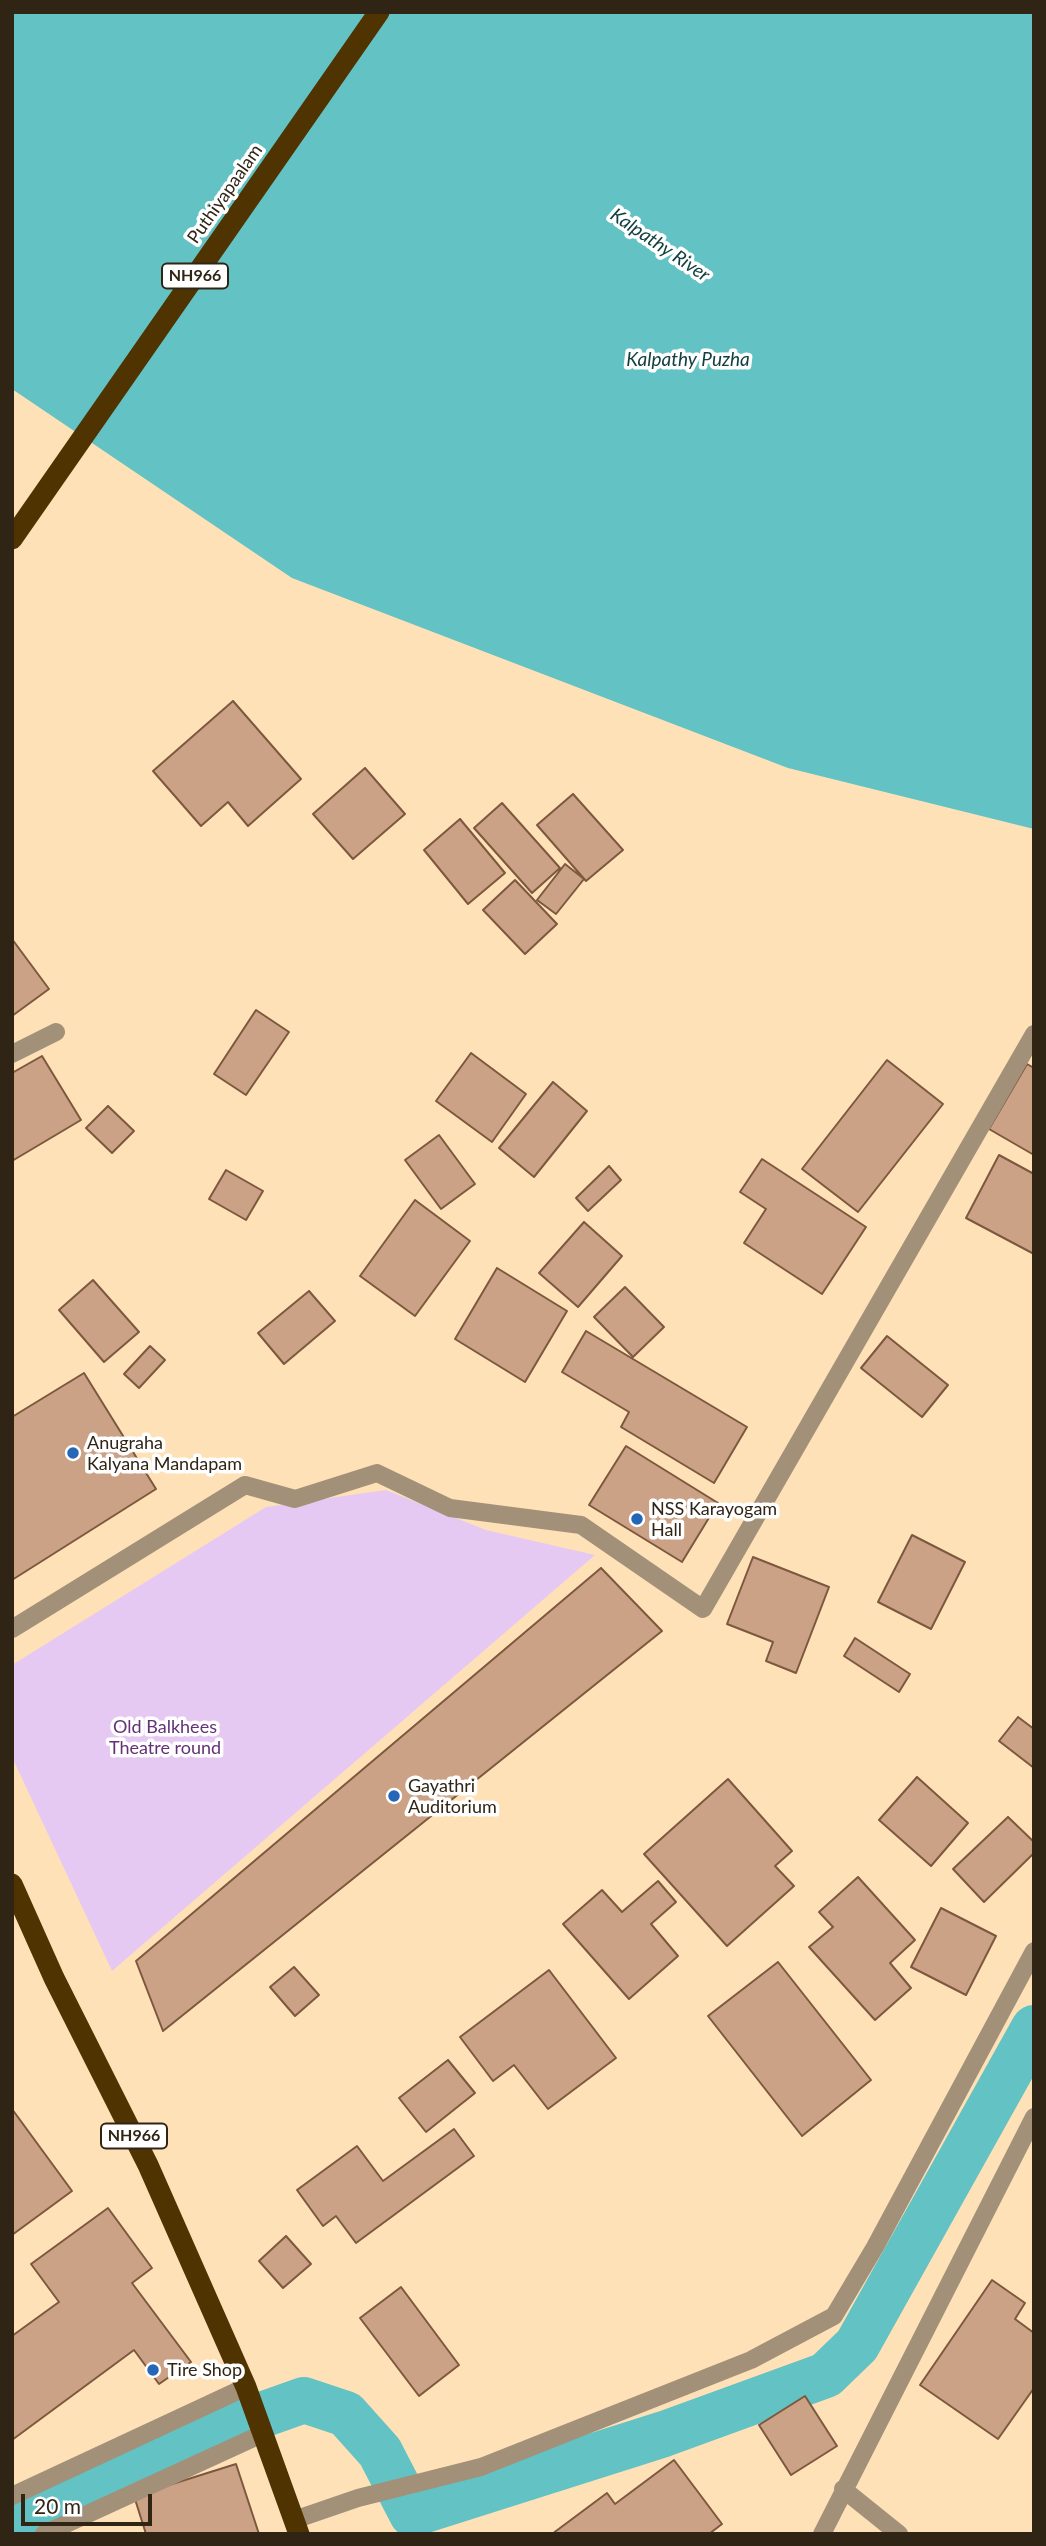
<!DOCTYPE html>
<style>
body{margin:0}
#map{position:relative;width:1046px;height:2546px;overflow:hidden;background:#ffe1b8;font-family:Lato,sans-serif}
canvas{display:block}
.frame{position:absolute;inset:0;border:14px solid #302515;pointer-events:none}
.scale{position:absolute;left:21px;top:2494px;width:131px;height:32px;box-sizing:border-box;border:4px solid #302515;border-top:0;padding-left:9px;font-size:21px;line-height:24px;white-space:nowrap;color:#302515;-webkit-text-stroke:5px #fff;paint-order:stroke}
</style>
<div id="map">
<canvas width="1046" height="2546"></canvas>
<div class="frame"></div>
<div class="scale">20 m</div>
</div>
<script>
const c = document.querySelector('canvas').getContext('2d');
c.lineJoin = 'round';
function paint(path, color) {
  c.fillStyle = color;
  c.fill(path, 'evenodd');
}
function toPath(rows) {
  const path = new Path2D();
  for (const r of rows) {
    path.moveTo(r[0], r[1]);
    for (let i = 2; i < r.length; i += 2) path.lineTo(r[i], r[i + 1]);
  }
  return path;
}
function stroke(path, color, width, dash) {
  c.strokeStyle = color;
  c.lineWidth = width;
  c.lineCap = dash ? 'butt' : 'round';
  c.setLineDash(dash || []);
  c.stroke(path);
}
function write(font, color, halo, rows, align = 'center') {
  c.font = font + ' Lato,sans-serif';
  c.lineWidth = 7;
  c.setLineDash([]);
  c.textBaseline = 'middle';
  c.strokeStyle = halo;
  c.fillStyle = color;
  for (const [text, x, y, turn = 0] of rows) {
    c.save();
    c.translate(x, y);
    c.rotate((+turn || 0) * Math.PI / 180);
    c.textAlign = isNaN(turn) ? turn : align;
    if (halo) c.strokeText(text, 0, 0);
    c.fillText(text, 0, 0);
    c.restore();
  }
}
paint(toPath([
 [386,1490,486,1530,595,1555,112,1971,12,1757,12,1665,266,1507]
]), '#e6c9f2');
paint(toPath([
 [12,12,1034,12,1034,829,788,768,292,578,12,389]
]), '#63c2c3');
stroke(toPath([
 [12,2518,38,2509,194,2439,304,2400,346,2414,380,2452,412,2514,664,2434,826,2375,857,2345,1034,2028]
]), '#63c2c3', 46);
const building = toPath([
 [233,701,301,779,248,826,228,802,201,826,153,771,233,701],
 [365,768,405,814,353,859,313,814,365,768],
 [573,794,623,850,586,881,537,825,573,794],
 [502,803,560,868,532,893,474,828,502,803],
 [460,819,505,873,468,904,424,850,460,819],
 [565,864,584,879,556,914,537,900,565,864],
 [515,880,557,924,525,954,483,910,515,880],
 [12,939,49,989,12,1016,12,939],
 [256,1010,289,1032,246,1095,214,1074,256,1010],
 [471,1053,526,1094,492,1142,436,1101,471,1053],
 [42,1056,81,1120,12,1161,12,1073,42,1056],
 [887,1060,943,1104,858,1212,802,1169,887,1060],
 [1027,1064,1034,1068,1034,1155,989,1129,1027,1064],
 [553,1082,587,1111,534,1177,499,1148,553,1082],
 [108,1106,134,1131,112,1153,86,1128,108,1106],
 [439,1135,475,1184,441,1209,405,1160,439,1135],
 [999,1155,1034,1174,1034,1254,966,1218,999,1155],
 [762,1159,866,1227,822,1294,744,1243,766,1209,740,1192,762,1159],
 [609,1166,621,1180,588,1211,576,1198,609,1166],
 [226,1170,263,1191,246,1220,209,1199,226,1170],
 [415,1200,470,1241,415,1316,360,1276,415,1200],
 [584,1222,622,1256,578,1307,539,1273,584,1222],
 [497,1268,567,1311,525,1382,455,1339,497,1268],
 [93,1280,139,1332,104,1362,59,1310,93,1280],
 [625,1287,664,1327,633,1357,594,1317,625,1287],
 [309,1291,335,1321,284,1364,258,1333,309,1291],
 [586,1331,747,1427,714,1483,621,1427,629,1412,562,1372,586,1331],
 [887,1336,948,1385,922,1417,861,1368,887,1336],
 [150,1346,165,1360,139,1388,124,1374,150,1346],
 [84,1373,156,1489,12,1580,12,1417,84,1373],
 [626,1446,718,1503,682,1562,589,1505,626,1446],
 [912,1535,965,1562,931,1629,878,1602,912,1535],
 [753,1557,829,1587,796,1673,766,1661,773,1642,727,1624,753,1557],
 [601,1568,662,1631,163,2031,136,1961,601,1568],
 [855,1638,910,1674,899,1692,844,1656,855,1638],
 [1018,1717,1034,1729,1034,1768,999,1741,1018,1717],
 [917,1777,968,1823,931,1866,879,1820,917,1777],
 [728,1779,792,1851,775,1866,794,1886,727,1946,644,1854,728,1779],
 [1008,1817,1034,1842,1034,1853,984,1902,953,1869,1008,1817],
 [858,1877,915,1940,890,1963,911,1988,875,2020,809,1947,833,1927,819,1912,858,1877],
 [658,1881,676,1902,651,1924,678,1956,629,1999,563,1924,602,1890,622,1912,658,1881],
 [941,1908,996,1936,966,1995,911,1967,941,1908],
 [778,1962,871,2080,802,2136,708,2016,778,1962],
 [294,1967,319,1995,295,2016,270,1987,294,1967],
 [549,1970,616,2058,548,2109,514,2065,493,2081,460,2037,549,1970],
 [448,2060,475,2093,426,2132,399,2098,448,2060],
 [12,2109,72,2191,12,2235,12,2109],
 [454,2129,474,2156,356,2243,336,2216,323,2226,297,2190,357,2146,383,2181,454,2129],
 [108,2208,152,2268,132,2283,191,2362,159,2384,134,2350,12,2440,12,2336,59,2302,31,2264,108,2208],
 [286,2236,311,2264,283,2288,259,2261,286,2236],
 [992,2280,1025,2303,1015,2319,1034,2333,1034,2388,998,2439,920,2385,992,2280],
 [401,2287,459,2365,419,2396,360,2318,401,2287],
 [805,2396,837,2446,791,2475,759,2425,805,2396],
 [674,2460,722,2524,709,2534,552,2534,607,2493,615,2504,674,2460],
 [236,2464,259,2534,146,2534,134,2496,236,2464]
]);
paint(building, '#cba286');
stroke(building, '#7d583e', 2);
stroke(toPath([
 [12,1054,56,1032],
 [12,1629,245,1485,295,1499,377,1473,450,1508,581,1525,703,1609,1034,1034],
 [843,2489,899,2534],
 [12,2496,246,2387],
 [294,2520,358,2498,481,2467,751,2360,834,2316,875,2247,1034,1951],
 [44,2534,262,2434],
 [822,2534,1034,2117]
]), '#a29178', 18);
stroke(toPath([
 [12,539,379,12],
 [12,1884,54,1978,148,2165,246,2387,299,2534]
]), '#4f3401', 21);
for (const [x, y, r, color] of [
 [73,1453,7,"#2566b8"],
 [637,1519,7,"#2566b8"],
 [394,1796,7,"#2566b8"],
 [153,2370,7,"#2566b8"]
]) {
  const dot = new Path2D();
  dot.arc(x, y, r, 0, 2 * Math.PI);
  c.fillStyle = color;
  c.fill(dot);
  stroke(dot, '#fff', 2.5);
}
for (const [x, y, w] of [
 [195,276,66],
 [134,2136,66]
]) {
  const box = new Path2D();
  box.roundRect(x - w / 2, y - 12.5, w, 25, 5);
  c.fillStyle = '#fff';
  c.fill(box);
  stroke(box, '#302515', 2);
}
write('bold 16px', '#302515', null, [
 ["NH966",195,276],
 ["NH966",134,2136]
]);
write('18px', '#302515', '#fff', [
 ["Puthiyapaalam",225,194,-55]
]);
write('18px', '#302515', '#fff', [
 ["Anugraha",87,1443],
 ["Kalyana Mandapam",87,1464],
 ["NSS Karayogam",651,1509],
 ["Hall",651,1530],
 ["Gayathri",408,1786],
 ["Auditorium",408,1807],
 ["Tire Shop",167,2370]
], 'left');
write('18px', '#633175', '#fff', [
 ["Old Balkhees",165,1727],
 ["Theatre round",165,1748]
]);
write('italic 19px', '#134040', '#fff', [
 ["Kalpathy River",660,245,34],
 ["Kalpathy Puzha",688,360]
]);
</script>
